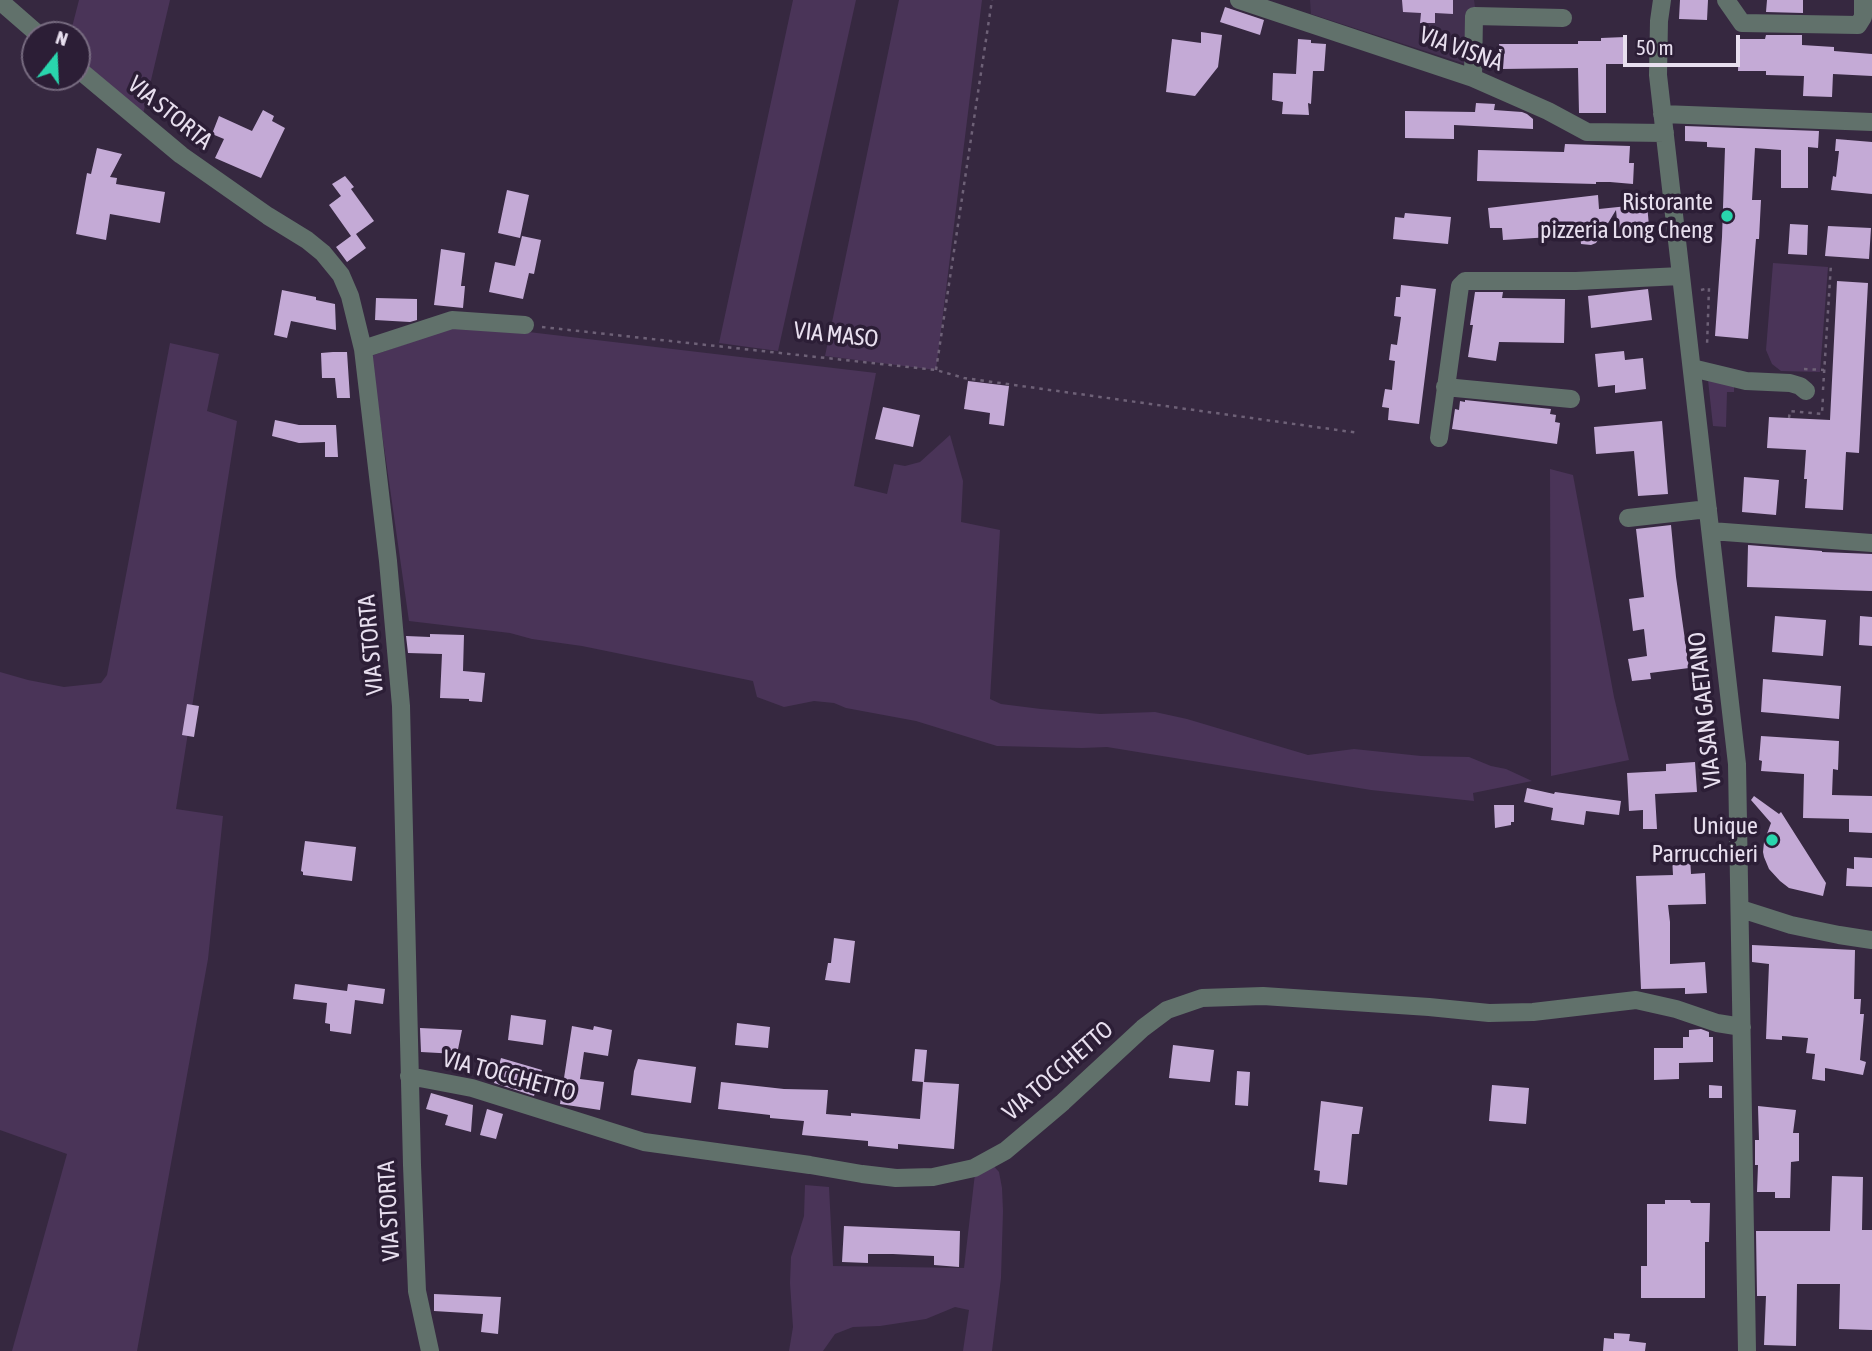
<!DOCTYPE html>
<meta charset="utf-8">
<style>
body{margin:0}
#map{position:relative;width:1872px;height:1351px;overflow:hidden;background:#362840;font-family:"Asap Condensed",sans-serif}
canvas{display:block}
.north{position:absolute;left:21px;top:21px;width:70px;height:70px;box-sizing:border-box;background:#2c1e36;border:2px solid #776b80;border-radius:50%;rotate:18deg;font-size:19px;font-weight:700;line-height:28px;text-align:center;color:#e8dfef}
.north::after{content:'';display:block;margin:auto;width:24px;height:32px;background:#29d5ad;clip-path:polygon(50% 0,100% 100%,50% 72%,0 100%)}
.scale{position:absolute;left:1623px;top:35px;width:117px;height:32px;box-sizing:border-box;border:4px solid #e8dfef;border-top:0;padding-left:9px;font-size:21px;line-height:24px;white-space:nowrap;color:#e8dfef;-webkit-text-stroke:5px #2c1e36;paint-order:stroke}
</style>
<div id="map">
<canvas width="1872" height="1351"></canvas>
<div class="north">N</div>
<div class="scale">50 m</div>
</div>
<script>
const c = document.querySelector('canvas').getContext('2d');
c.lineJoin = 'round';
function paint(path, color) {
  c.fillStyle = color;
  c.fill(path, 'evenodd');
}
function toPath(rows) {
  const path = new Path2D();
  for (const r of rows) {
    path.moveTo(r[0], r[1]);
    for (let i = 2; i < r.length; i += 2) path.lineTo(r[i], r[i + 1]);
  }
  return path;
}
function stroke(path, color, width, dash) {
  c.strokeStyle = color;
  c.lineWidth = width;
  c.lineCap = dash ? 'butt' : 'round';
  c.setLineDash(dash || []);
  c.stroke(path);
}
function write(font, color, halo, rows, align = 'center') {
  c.font = font + ' "Asap Condensed",sans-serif';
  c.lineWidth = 7;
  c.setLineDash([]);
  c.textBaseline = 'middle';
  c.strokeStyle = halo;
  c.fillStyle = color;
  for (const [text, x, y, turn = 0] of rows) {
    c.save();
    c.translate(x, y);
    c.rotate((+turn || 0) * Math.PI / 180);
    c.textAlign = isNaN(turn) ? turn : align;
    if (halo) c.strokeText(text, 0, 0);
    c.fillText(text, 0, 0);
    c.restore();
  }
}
paint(toPath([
 [1310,0,1474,0,1484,70,1311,14]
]), '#42304f');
paint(toPath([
 [79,0,170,0,143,114,77,56,77,35,70,35],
 [793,0,856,0,778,351,719,343],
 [899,0,982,0,936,370,825,356],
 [1773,263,1828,267,1820,372,1781,371,1772,364,1766,350],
 [451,328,520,331,876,373,854,486,887,494,894,464,905,466,920,462,950,435,963,481,961,522,1000,530,990,699,1001,704,1041,709,1100,714,1155,712,1187,719,1308,755,1354,749,1421,756,1469,757,1491,766,1506,769,1532,781,1473,793,1474,801,1371,790,1107,747,1082,748,997,746,916,721,846,708,834,703,814,701,784,707,757,697,753,681,582,646,532,639,510,633,409,621,371,356],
 [170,343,219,354,207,411,237,421,176,809,223,816,208,959,137,1351,12,1351,67,1154,0,1130,0,672,28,680,64,687,101,683,107,675],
 [1708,380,1734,381,1734,392,1727,392,1726,427,1713,426],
 [1550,469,1573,475,1614,697,1629,760,1551,776],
 [991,1163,999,1172,1002,1188,1003,1211,1001,1278,992,1351,963,1351,969,1310,955,1307,926,1319,880,1326,853,1327,835,1334,823,1351,789,1351,793,1327,790,1283,791,1257,804,1216,805,1185,829,1187,833,1266,964,1268,976,1165]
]), '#4a3458');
paint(toPath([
 [1402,0,1453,0,1453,14,1435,13,1435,23,1420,23,1421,13,1403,12],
 [1680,0,1708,0,1707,20,1679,19],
 [1767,0,1803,0,1803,13,1766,12],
 [1225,7,1264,20,1260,35,1220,22],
 [1201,32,1222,35,1218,67,1195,96,1166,92,1172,39,1201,43],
 [1766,35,1802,35,1802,45,1834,47,1834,51,1872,54,1872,76,1833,74,1832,97,1803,96,1804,76,1766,75,1766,71,1738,71,1739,39,1765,39],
 [1625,37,1626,64,1606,64,1606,113,1579,113,1578,68,1501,69,1499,44,1578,44,1578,41,1601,41,1601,38],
 [1298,39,1311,40,1311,43,1326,44,1324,71,1313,71,1311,104,1308,103,1309,115,1282,114,1283,102,1272,100,1273,73,1296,74],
 [1476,103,1495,104,1494,110,1522,112,1527,114,1533,119,1533,129,1454,125,1454,139,1405,138,1405,111,1475,112],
 [263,110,274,116,272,121,285,128,261,178,215,158,224,139,212,134,219,116,252,131],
 [1685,126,1819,131,1818,148,1808,147,1808,188,1781,188,1781,150,1755,148,1752,200,1761,200,1759,239,1756,239,1748,339,1715,336,1722,237,1725,148,1707,147,1707,142,1685,141],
 [1836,139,1872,142,1872,194,1831,190,1833,176,1836,177,1839,151,1835,151],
 [1565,144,1630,146,1629,163,1634,163,1633,184,1610,182,1596,182,1596,184,1477,181,1478,150,1564,152],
 [97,148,122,154,110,177,117,178,116,184,165,192,160,223,110,214,106,240,76,234,87,173,91,174],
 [345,176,354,187,351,189,374,221,356,234,366,248,347,262,336,247,351,236,329,205,341,196,332,184],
 [507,190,529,195,520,238,498,233],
 [1598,195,1599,209,1647,204,1650,237,1619,240,1616,210,1596,243,1591,245,1581,244,1579,225,1567,225,1567,236,1503,240,1502,228,1490,228,1488,208],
 [1405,213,1451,217,1448,244,1393,239,1395,217,1404,218],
 [1790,224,1808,225,1807,255,1788,254],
 [1828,226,1871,228,1869,259,1825,256],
 [522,236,541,240,534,274,529,273,523,299,489,292,495,262,515,266],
 [441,249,465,253,461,286,465,286,463,308,434,305],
 [1837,281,1868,283,1859,453,1846,452,1843,510,1805,508,1807,479,1804,479,1806,450,1767,448,1769,417,1830,420],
 [1401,285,1436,289,1419,424,1388,420,1389,408,1382,407,1385,389,1392,390,1395,361,1389,360,1391,344,1397,345,1401,317,1394,316,1396,297,1400,297],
 [1648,289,1652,320,1591,328,1588,296],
 [282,290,316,297,316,300,335,304,336,330,291,321,287,338,274,335],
 [1475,292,1503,292,1502,298,1565,299,1564,343,1499,342,1496,361,1468,357,1473,325,1470,325],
 [376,298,417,299,417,320,410,322,375,320],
 [1624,351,1625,360,1643,358,1646,389,1615,393,1615,385,1598,387,1595,354],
 [333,352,347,352,350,398,337,398,335,378,322,378,321,353],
 [968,381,1009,386,1004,426,989,424,990,413,964,409],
 [1465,400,1551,409,1550,414,1556,415,1555,422,1560,423,1557,444,1452,429,1455,409,1459,410,1460,401,1465,402],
 [883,407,920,415,913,447,875,439],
 [275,420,299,425,336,425,338,457,325,457,325,442,299,443,272,436],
 [1662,421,1668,494,1638,496,1634,451,1596,454,1594,427],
 [1744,477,1779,480,1776,515,1742,512],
 [1671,525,1676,577,1689,668,1650,673,1651,679,1632,681,1628,659,1647,656,1644,629,1633,631,1629,599,1644,597,1636,529],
 [1748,545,1822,551,1822,552,1872,554,1872,591,1747,587],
 [1775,616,1826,620,1823,656,1772,652],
 [1860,616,1872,617,1872,646,1859,645],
 [430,634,464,635,463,671,485,673,482,702,469,701,469,699,440,698,442,654,408,653,406,636,430,637],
 [1763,679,1841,686,1839,719,1761,712],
 [187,704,199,706,194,737,182,735],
 [1761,736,1839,741,1838,770,1833,769,1832,795,1872,796,1872,833,1849,832,1849,819,1803,818,1804,774,1761,771,1762,761,1759,760],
 [1695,762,1697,792,1655,794,1657,829,1643,829,1643,810,1629,811,1627,773,1666,771,1666,764],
 [1527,788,1554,794,1555,792,1621,801,1619,815,1586,811,1584,825,1551,820,1553,808,1524,802],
 [1754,796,1779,814,1781,812,1826,883,1823,896,1789,888,1780,881,1769,869,1764,857,1763,852,1764,842,1771,823,1751,800],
 [1494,805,1514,805,1514,822,1511,822,1511,825,1495,828],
 [305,841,356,847,352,881,303,875,303,872,301,871],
 [1672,857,1690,857,1691,874,1705,873,1706,904,1668,905,1670,922,1670,964,1705,962,1707,993,1685,994,1685,988,1641,989,1636,876,1673,875],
 [1854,857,1872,858,1872,887,1846,886,1847,868,1854,869],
 [834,938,855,941,850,983,825,980,828,963,831,963],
 [1752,945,1855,950,1854,999,1861,999,1860,1014,1864,1014,1860,1060,1866,1062,1863,1075,1825,1068,1825,1081,1812,1079,1815,1054,1806,1053,1808,1038,1782,1036,1782,1040,1766,1039,1769,964,1752,962],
 [295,984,347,991,348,984,385,989,383,1004,355,1000,351,1034,330,1031,330,1024,325,1023,327,1003,293,999],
 [511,1015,546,1020,543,1045,508,1040],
 [737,1023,770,1027,768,1048,735,1045],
 [572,1026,593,1030,594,1026,612,1030,608,1056,584,1052,580,1079,604,1082,600,1110,560,1104],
 [420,1028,462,1030,457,1054,421,1052],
 [1701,1029,1709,1032,1709,1037,1713,1037,1713,1062,1679,1063,1679,1079,1654,1080,1654,1048,1683,1048,1683,1037,1689,1037,1689,1030],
 [1173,1045,1214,1050,1210,1082,1169,1078],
 [915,1049,927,1050,924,1082,959,1084,954,1149,898,1144,898,1149,868,1146,868,1141,802,1135,804,1121,770,1118,770,1115,718,1109,721,1082,784,1089,828,1090,826,1114,851,1116,851,1113,920,1119,923,1082,912,1081],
 [501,1058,542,1070,534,1096,494,1083],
 [638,1059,696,1067,691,1103,631,1095,634,1071],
 [1237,1071,1250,1072,1248,1106,1235,1105],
 [1492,1085,1529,1088,1526,1124,1489,1121],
 [1709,1085,1722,1086,1722,1098,1709,1098],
 [431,1093,473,1105,471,1132,445,1125,448,1115,426,1109],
 [1321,1101,1363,1107,1359,1134,1352,1134,1347,1185,1319,1182,1320,1171,1314,1170],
 [1758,1106,1796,1110,1793,1133,1799,1133,1799,1161,1791,1162,1790,1198,1775,1198,1775,1192,1757,1192,1758,1165,1755,1165,1755,1140,1759,1140],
 [487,1109,503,1114,496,1139,480,1135],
 [1832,1176,1863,1177,1862,1230,1872,1230,1872,1330,1839,1329,1840,1284,1797,1284,1796,1346,1764,1345,1766,1296,1757,1296,1756,1231,1830,1231],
 [1665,1200,1690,1200,1691,1203,1710,1203,1709,1242,1705,1242,1705,1298,1641,1298,1641,1266,1647,1266,1647,1204,1665,1204],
 [844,1226,960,1231,959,1267,934,1265,934,1256,893,1254,868,1254,868,1263,842,1262],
 [434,1294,501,1297,498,1334,481,1332,483,1314,434,1311],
 [1614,1333,1630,1334,1629,1341,1646,1343,1645,1351,1603,1351,1604,1338,1614,1339]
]), '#c4aad6');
stroke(toPath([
 [1701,290,1709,288,1707,346],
 [542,327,936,370,964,378,1359,433],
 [1804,369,1824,370],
 [936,370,992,0],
 [1823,390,1831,264],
 [1789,418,1790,411,1822,414,1823,396]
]), '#6e6177', 2.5, [3.5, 5]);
stroke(toPath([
 [1239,0,1473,78,1548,111,1587,132,1665,133],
 [1662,0,1659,21,1658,75,1737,764,1747,1351],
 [1726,0,1742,23,1858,25,1863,17,1863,0],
 [0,1,39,35],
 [77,68,181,155,268,216,307,240,323,253,341,275,350,296,363,349,388,561,401,706,412,1165,417,1291,430,1351],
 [1473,78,1474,16,1563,18],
 [1662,114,1872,122],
 [363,349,452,320,525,325],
 [1692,368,1746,381,1790,383,1800,386,1806,391],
 [1445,387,1571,399],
 [1439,438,1460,286,1465,281,1576,281,1681,276],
 [1628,518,1708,509],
 [1711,531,1872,543],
 [1741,909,1791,925,1839,935,1872,940],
 [409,1076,472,1088,644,1142,810,1165,862,1174,896,1178,933,1177,974,1168,1005,1151,1063,1102,1143,1028,1167,1010,1202,998,1263,996,1429,1007,1489,1013,1533,1012,1636,1000,1676,1009,1717,1023,1742,1027]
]), '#61716b', 18);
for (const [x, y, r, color] of [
 [1727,216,7,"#29d5ad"],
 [1772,840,7,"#29d5ad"]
]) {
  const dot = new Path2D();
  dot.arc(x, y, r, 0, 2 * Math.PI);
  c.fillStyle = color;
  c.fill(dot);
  stroke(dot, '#2c1e36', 2.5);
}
write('24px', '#e8dfef', '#2c1e36', [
 ["VIA VISNÀ",1461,49,20],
 ["VIA STORTA",170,113,39],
 ["VIA MASO",836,335,6],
 ["VIA STORTA",371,645,-95],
 ["VIA SAN GAETANO",1705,710,-96],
 ["VIA TOCCHETTO",1058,1071,-41],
 ["VIA TOCCHETTO",509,1076,15],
 ["VIA STORTA",389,1211,-93]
]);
write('24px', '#e8dfef', '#2c1e36', [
 ["Ristorante",1713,202],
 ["pizzeria Long Cheng",1713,230],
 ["Unique",1758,826],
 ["Parrucchieri",1758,854]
], 'right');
</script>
